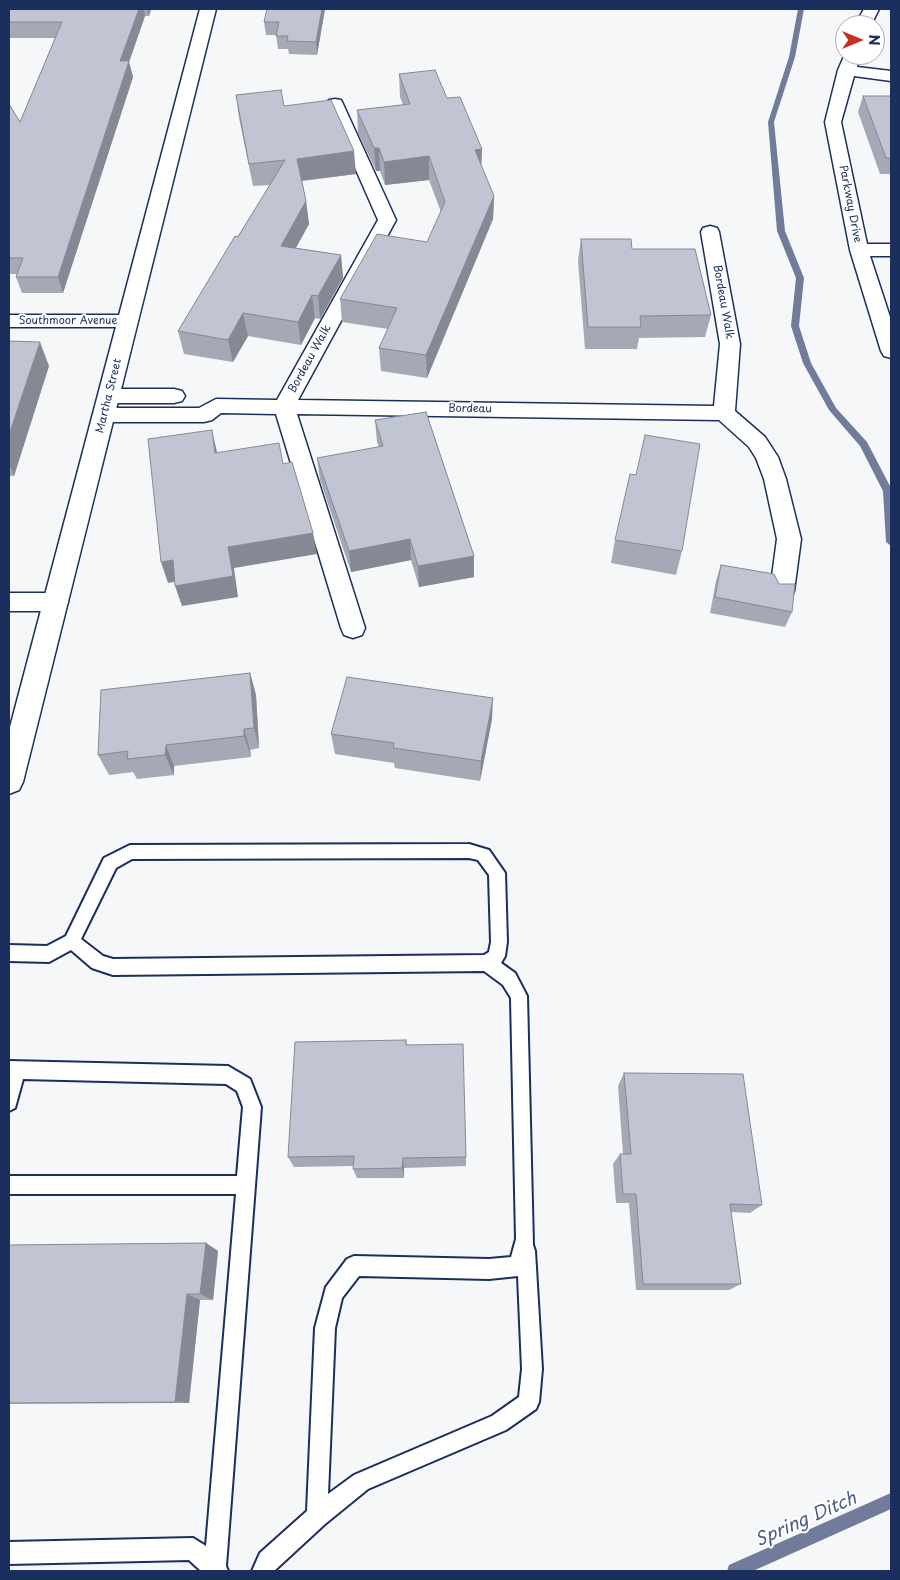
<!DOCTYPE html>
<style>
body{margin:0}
#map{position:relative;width:900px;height:1580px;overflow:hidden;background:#f6f7f9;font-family:"Playpen Sans",sans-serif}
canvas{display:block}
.frame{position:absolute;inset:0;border:10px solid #1b2f5e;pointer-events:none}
.north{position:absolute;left:835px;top:15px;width:50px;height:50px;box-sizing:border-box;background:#fff;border:1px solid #a4acbf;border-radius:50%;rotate:90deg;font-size:14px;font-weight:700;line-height:20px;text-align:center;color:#1b2f5e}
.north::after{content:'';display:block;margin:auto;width:18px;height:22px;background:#c8321e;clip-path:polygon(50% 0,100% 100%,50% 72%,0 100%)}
</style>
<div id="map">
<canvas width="900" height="1580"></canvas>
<div class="frame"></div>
<div class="north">N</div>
</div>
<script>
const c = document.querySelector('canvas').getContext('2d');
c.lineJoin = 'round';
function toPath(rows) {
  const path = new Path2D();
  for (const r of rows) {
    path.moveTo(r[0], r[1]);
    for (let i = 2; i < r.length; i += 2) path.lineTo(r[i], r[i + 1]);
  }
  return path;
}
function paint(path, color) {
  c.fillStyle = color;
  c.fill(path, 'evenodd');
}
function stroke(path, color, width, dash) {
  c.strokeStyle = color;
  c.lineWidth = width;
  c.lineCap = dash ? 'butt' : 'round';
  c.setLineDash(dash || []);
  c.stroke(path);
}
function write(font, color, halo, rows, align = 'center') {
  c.font = font + ' "Playpen Sans",sans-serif';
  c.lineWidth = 4;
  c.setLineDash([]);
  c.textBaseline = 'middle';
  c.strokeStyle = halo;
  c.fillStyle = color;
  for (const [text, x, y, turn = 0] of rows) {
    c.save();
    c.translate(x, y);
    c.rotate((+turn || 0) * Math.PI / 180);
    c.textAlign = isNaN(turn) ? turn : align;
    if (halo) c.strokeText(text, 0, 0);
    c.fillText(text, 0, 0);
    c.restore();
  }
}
paint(toPath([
 [798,9,804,9,795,57,774,122,785,231,804,278,799,326,811,363,836,408,867,442,891,488,891,546,886,542,883,491,860,446,829,410,803,363,791,326,796,278,777,231,768,122,789,57,798,9],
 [891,1493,891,1509,753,1571,727,1571,729,1565,891,1493]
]), '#707c99');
const service = toPath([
 [469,844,489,850,505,873,507,942,505,956,501,963,515,973,527,996,533,1245,535,1251,542,1369,539,1402,536,1409,506,1430,368,1489,325,1524,274,1571,252,1571,260,1553,307,1511,315,1328,326,1287,347,1259,354,1256,489,1259,511,1257,516,1239,511,998,503,985,484,971,113,975,92,968,71,950,49,962,9,961,9,945,47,946,66,936,104,858,130,845,469,844],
 [469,858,478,860,489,875,491,942,489,952,484,955,113,959,103,956,81,939,116,868,132,859,469,858],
 [359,1276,489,1279,518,1276,522,1369,519,1397,492,1416,354,1475,328,1494,335,1328,342,1298,359,1276],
 [9,1061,228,1066,250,1079,261,1107,226,1566,228,1571,201,1571,189,1560,9,1564,9,1542,193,1538,206,1546,236,1194,9,1194,9,1176,237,1176,243,1107,237,1091,226,1084,23,1079,15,1108,9,1111,9,1061]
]);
const minor = toPath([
 [864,9,879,9,871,25,855,25,864,9],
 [845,54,860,55,857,67,891,71,891,81,854,76,841,122,867,244,891,244,891,256,870,256,891,320,891,358,884,356,881,351,850,250,825,122,838,70,845,54],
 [335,99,341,100,343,104,396,220,298,400,714,406,720,344,701,232,703,228,710,226,717,228,719,232,740,344,735,411,765,437,778,457,786,479,801,539,794,591,791,598,782,600,773,598,770,591,777,539,764,479,756,458,749,447,719,420,297,414,365,628,362,635,353,638,344,635,341,628,276,414,221,413,212,420,204,422,104,422,96,420,93,415,96,410,104,408,199,408,216,399,277,400,378,220,327,104,329,100,335,99],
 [9,315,127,315,134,317,137,321,134,325,127,327,9,327,9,315],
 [109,389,174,389,182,391,185,396,182,401,174,403,109,403,101,401,98,396,101,391,109,389],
 [9,593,56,593,65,595,68,602,65,609,56,611,9,611,9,593]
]);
const tertiary = toPath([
 [200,9,216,9,23,782,19,790,9,794,9,731,200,9]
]);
stroke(service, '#1b2f5e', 4);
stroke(minor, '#1b2f5e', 3);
stroke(tertiary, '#1b2f5e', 3);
paint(service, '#fff');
paint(minor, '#fff');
paint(tertiary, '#fff');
paint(toPath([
 [9,9,151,9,149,16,145,16,129,62,133,77,63,293,22,293,16,277,17,274,9,274,9,104,20,122,55,38,9,38],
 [267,9,325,9,317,55,289,54,288,49,278,49,276,35,266,35,264,22],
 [399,74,447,98,482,149,481,165,494,196,493,219,427,378,381,371,379,348,388,329,342,322,340,299,427,242,441,212,429,180,385,185,380,171,376,171,358,133,357,110,403,105,400,97],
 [236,95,284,106,356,174,302,181,306,201,309,224,296,248,341,255,343,278,320,319,315,318,301,345,248,336,233,362,184,354,178,331,270,185,253,186,239,118],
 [863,96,891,96,891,176,890,174,880,174,858,112],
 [581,239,632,249,711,315,705,337,639,338,637,349,585,349,578,261],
 [9,341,49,366,14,476,9,476],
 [375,420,474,577,419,587,411,560,351,572,320,480,317,458,379,447,377,442],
 [615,540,682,551,676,575,611,563],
 [721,565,792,612,785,627,710,613,716,581],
 [250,673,256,695,259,748,250,750,251,757,174,766,174,775,137,779,133,772,109,775,98,755],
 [492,719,480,781,395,768,394,763,335,754,331,734],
 [406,1040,407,1045,466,1157,466,1166,404,1168,404,1178,357,1178,353,1169,353,1166,294,1167,288,1157],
 [624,1073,762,1205,750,1213,731,1212,741,1284,729,1290,636,1290,629,1203,616,1203,613,1164,620,1154,623,1154,618,1086],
 [206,1243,218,1251,213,1300,200,1300,189,1403,9,1404,9,1245]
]), '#a5a9b5');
paint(toPath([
 [139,9,144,9,145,16,129,62,133,77,63,293,58,277,120,61],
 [147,9,151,9,149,16],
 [322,9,325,9,317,55,316,42],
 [374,148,379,148,380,171,376,171],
 [482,149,481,172,475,150],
 [354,151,356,174,299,181,297,159],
 [429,156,429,180,385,185,384,162],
 [494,196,493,219,427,378,426,355],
 [306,201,309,224,284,269,281,246],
 [341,255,343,278,320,319,318,296],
 [312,295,315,318,301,345,298,322],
 [243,313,248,336,233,362,228,340],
 [40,342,49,366,14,476,9,464,9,435],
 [212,430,217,452,215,453],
 [313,533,317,554,234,568,238,597,182,606,175,586,228,547],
 [410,539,411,560,351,572,349,551],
 [474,556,474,577,419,587,418,566],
 [173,560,179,581,168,583,161,562],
 [250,673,256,695,259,748,254,728],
 [493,698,492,719,480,781,481,761],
 [244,729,250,750,251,757,244,736],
 [166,745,174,766,174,775,165,755],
 [403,1158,404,1168,404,1178,402,1168],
 [206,1243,218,1251,213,1300,200,1294],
 [187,1294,200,1300,189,1403,175,1402]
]), '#868994');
const building = toPath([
 [9,9,139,9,120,61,129,61,58,277,16,277,23,258,9,258,9,104,20,122,62,22,9,22,9,9],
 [267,9,322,9,316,42,287,41,288,36,276,36,279,22,264,22,267,9],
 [435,70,447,98,460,97,482,149,475,150,494,196,426,355,379,348,397,308,340,299,377,234,427,242,445,202,429,156,384,162,379,148,374,148,357,110,410,104,399,74,435,70],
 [281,90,284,106,331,100,354,151,297,159,306,201,281,246,341,255,318,296,312,295,298,322,243,313,228,340,178,331,235,236,238,237,285,160,249,164,236,95,281,90],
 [863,96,891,96,891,158,886,158,863,96],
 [581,239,631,239,632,249,695,249,711,315,640,316,641,327,588,327,581,239],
 [9,341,40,342,9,435,9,341],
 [426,412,474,556,418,566,410,539,349,551,317,458,383,446,375,420,426,412],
 [212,430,215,453,279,443,283,464,292,462,313,533,228,547,233,576,175,586,173,560,161,562,148,439,212,430],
 [645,435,700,444,682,551,615,540,630,474,636,475,645,435],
 [721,565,774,574,779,584,795,584,792,612,715,597,721,565],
 [250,673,254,728,244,729,244,736,166,745,165,755,127,759,128,751,98,755,101,690,250,673],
 [347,677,493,698,481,761,393,748,394,743,331,734,347,677],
 [406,1040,406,1045,463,1044,466,1157,403,1158,402,1168,353,1169,354,1156,288,1157,295,1042,406,1040],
 [624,1073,743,1074,762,1205,730,1204,741,1284,643,1284,636,1194,623,1194,620,1154,631,1154,624,1073],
 [206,1243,200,1294,187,1294,175,1402,9,1403,9,1245,206,1243]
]);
paint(building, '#c0c4d3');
stroke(building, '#868994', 1);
write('11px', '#1b2f5e', '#fff', [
 ["Parkway Drive",850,204,79],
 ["Bordeau Walk",723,302,80],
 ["Southmoor Avenue",68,321],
 ["Bordeau Walk",310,359,-61],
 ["Martha Street",109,396,-76],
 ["Bordeau",470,409,1]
]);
write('italic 18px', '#4d5c81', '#fff', [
 ["Spring Ditch",806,1520,-24]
]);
</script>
